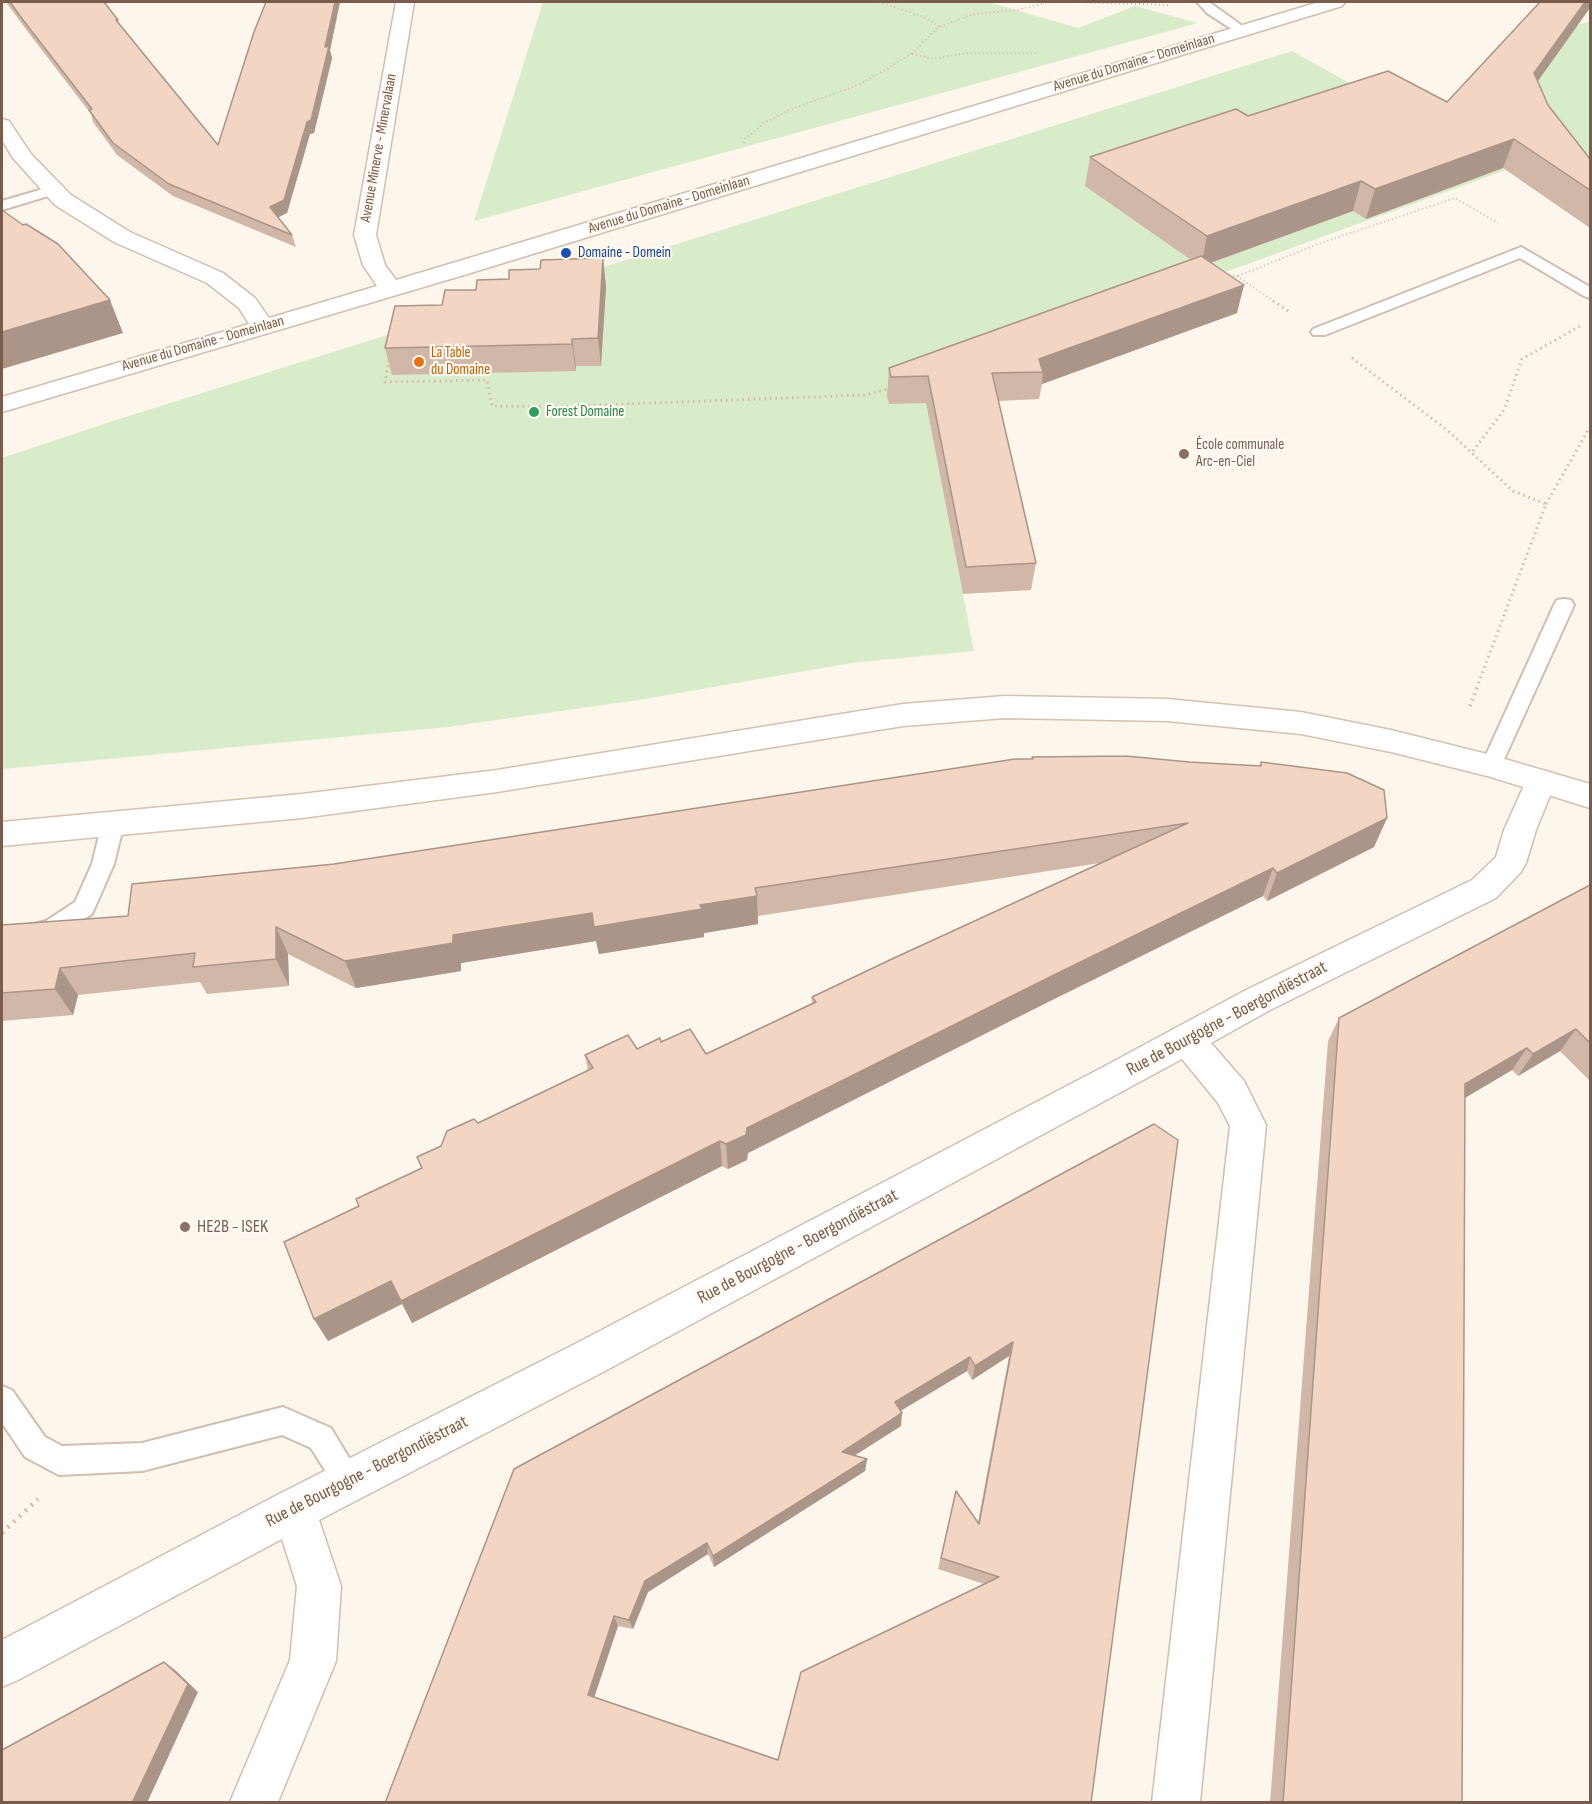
<!DOCTYPE html>
<meta charset="utf-8">
<style>
body{margin:0}
#map{position:relative;width:1592px;height:1804px;overflow:hidden;background:#fdf6ec;font-family:"Sofia Sans Condensed",sans-serif}
canvas{display:block}
.frame{position:absolute;inset:0;border:3px solid #7a5c4d;pointer-events:none}
</style>
<div id="map">
<canvas width="1592" height="1804"></canvas>
<div class="frame"></div>
</div>
<script>
const c = document.querySelector('canvas').getContext('2d');
c.lineJoin = 'round';
function paint(path, color) {
  c.fillStyle = color;
  c.fill(path, 'evenodd');
}
function toPath(rows) {
  const path = new Path2D();
  for (const r of rows) {
    path.moveTo(r[0], r[1]);
    for (let i = 2; i < r.length; i += 2) path.lineTo(r[i], r[i + 1]);
  }
  return path;
}
function stroke(path, color, width, dash) {
  c.strokeStyle = color;
  c.lineWidth = width;
  c.lineCap = dash ? 'butt' : 'round';
  c.setLineDash(dash || []);
  c.stroke(path);
}
function write(font, color, halo, rows, align = 'center') {
  c.font = font + ' "Sofia Sans Condensed",sans-serif';
  c.lineWidth = 4.5;
  c.setLineDash([]);
  c.textBaseline = 'middle';
  c.strokeStyle = halo;
  c.fillStyle = color;
  for (const [text, x, y, turn = 0] of rows) {
    c.save();
    c.translate(x, y);
    c.rotate((+turn || 0) * Math.PI / 180);
    c.textAlign = isNaN(turn) ? turn : align;
    if (halo) c.strokeText(text, 0, 0);
    c.fillText(text, 0, 0);
    c.restore();
  }
}
paint(toPath([
 [543,2,988,2,1078,28,1135,6,1198,23,474,221],
 [1590,21,1590,227,1497,81,1538,39],
 [1292,51,1506,170,973,364,928,393,926,403,974,651,851,663,639,700,447,727,2,769,2,458,113,421]
]), '#d8ecc9');
const lane = toPath([
 [1197,2,1209,2,1248,30,1246,33,1238,33,1207,13,1197,2],
 [53,186,58,187,60,190,58,193,2,210,2,201,53,186],
 [1521,247,1590,287,1590,298,1584,296,1520,258,1325,335,1313,335,1311,332,1313,329,1521,247],
 [1564,599,1571,600,1574,605,1501,766,1498,771,1491,774,1484,771,1481,766,1554,605,1557,600,1564,599],
 [113,815,121,817,124,823,114,864,92,914,60,934,2,950,2,932,46,921,75,902,92,864,102,823,105,817,113,815],
 [2,1386,12,1390,45,1437,62,1446,142,1443,283,1407,331,1428,363,1481,358,1491,348,1496,338,1491,311,1448,282,1435,142,1471,59,1475,25,1457,2,1423,2,1386]
]);
const street = toPath([
 [396,2,414,2,376,235,385,265,396,280,1319,2,1345,2,1342,6,464,275,2,412,2,397,249,324,239,308,207,283,114,242,55,205,13,158,2,140,2,119,9,121,31,154,71,195,130,232,223,273,255,298,269,318,377,286,363,265,354,235,396,2],
 [1541,770,1552,773,1556,781,1536,830,1526,863,1521,872,1496,898,1270,1010,1211,1043,1244,1081,1266,1125,1200,1802,1152,1802,1230,1126,1218,1103,1182,1059,603,1372,319,1520,341,1586,336,1661,278,1802,230,1802,290,1660,297,1586,282,1539,18,1680,2,1687,2,1640,279,1494,575,1344,1105,1066,1246,990,1472,880,1496,857,1504,830,1526,781,1530,773,1541,770]
]);
const secondary = toPath([
 [1005,696,1167,699,1301,712,1391,730,1491,755,1590,784,1590,808,1491,777,1391,752,1301,734,1167,721,1005,718,903,726,497,792,302,818,2,846,2,822,302,794,497,770,903,704,1005,696]
]);
stroke(lane, '#d1beb0', 4);
stroke(street, '#d1beb0', 3);
stroke(secondary, '#d6c0b0', 3);
stroke(toPath([
 [879,2,924,17,939,27],
 [1075,2,1168,5],
 [912,54,933,59,966,53,1039,53],
 [744,143,745,139,764,123,789,110,858,85,887,69,912,53,939,27,973,14,1017,10,1048,2],
 [1225,274,1237,276,1275,302],
 [1238,276,1318,244,1455,198,1498,223]
]), '#d9b8a5', 2, [1, 3]);
stroke(toPath([
 [1273,301,1290,312],
 [1352,358,1447,430,1513,491,1546,504,1477,687],
 [389,360,385,382,487,380,492,406,545,407,865,395,891,388],
 [1473,451,1504,410,1522,359,1580,326],
 [1546,504,1590,427]
]), '#d9b8a5', 3, [1.5, 4]);
stroke(toPath([
 [1470,706,1478,685]
]), '#d9b8a5', 4, [1.5, 4.5]);
stroke(toPath([
 [2,1533,38,1499]
]), '#d9b8a5', 4.5, [2, 6]);
paint(lane, '#fff');
paint(street, '#fff');
paint(secondary, '#fff');
paint(toPath([
 [6,2,109,2,106,4,118,20,119,24,218,145,266,2,340,2,330,50,332,58,314,133,310,134,287,213,278,217,292,235,296,247,173,196,117,155,93,122,91,114,28,32],
 [1538,82,1548,105,1590,159,1590,228,1503,168,1366,219,1353,211,1211,263,1237,313,1042,384,1039,399,998,401,1036,563,1031,590,963,594,926,403,889,404,887,396,889,368,1191,260,1085,186,1090,157,1248,116,1447,102],
 [606,286,601,366,576,366,576,371,392,375,385,348,442,305],
 [1032,757,1260,766,1261,762,1387,818,1374,847,1267,901,1263,896,1050,1001,748,1153,747,1160,728,1169,722,1166,412,1323,402,1304,328,1341,314,1319,359,1206,421,1168,417,1157,441,1146,478,1123,588,1071,585,1055,637,1049,661,1042,706,1054,812,1003,812,997,1100,863,758,916,758,924,704,933,704,937,599,954,596,941,461,963,461,971,356,988,288,954,289,986,207,994,200,982,78,995,73,1015,2,1021,2,925,128,916,334,864,1032,759],
 [1590,885,1590,1081,1560,1051,1518,1076,1512,1070,1465,1098,1462,1803,1270,1803,1328,1041,1339,1018],
 [1154,1124,1091,1803,385,1803],
 [1009,1356,978,1522,956,1491,938,1569,984,1584,778,1760,594,1697,618,1626,633,1629,648,1592,708,1554,714,1567,865,1471,867,1459,854,1456,901,1426,901,1411,967,1371,972,1380]
]), '#d1b7a8');
paint(toPath([
 [335,2,340,2,330,50,332,58,314,133,310,134,287,213,273,220,270,207,325,47],
 [1585,2,1590,2,1590,8,1523,102,1534,73],
 [1514,139,1503,168,1366,219,1375,189],
 [1361,181,1353,211,1201,266,1207,236],
 [603,258,606,286,601,366,598,338],
 [1244,285,1237,313,1042,384,1043,372,1039,359],
 [110,300,123,333,2,369,2,332],
 [572,339,576,366,576,371,572,344],
 [1387,818,1374,847,1267,901,1277,873],
 [1273,868,1263,896,1050,1001,748,1153,747,1160,728,1169,726,1144,747,1128,1056,974],
 [757,896,758,924,704,933,704,937,599,954,596,941,461,963,461,971,356,988,345,961,453,935,592,913,700,905],
 [276,927,288,954,289,986,276,959],
 [60,968,78,995,73,1015,55,989],
 [1576,1029,1560,1051,1518,1076,1533,1054],
 [1527,1048,1512,1070,1451,1106,1465,1084],
 [720,1141,722,1166,412,1323,401,1301],
 [391,1281,402,1304,328,1341,314,1319],
 [1013,1342,1009,1356,972,1380,975,1366],
 [970,1357,967,1371,893,1415,895,1402],
 [902,1413,901,1426,841,1464,842,1452],
 [867,1459,865,1471,714,1567,713,1556],
 [707,1543,708,1554,648,1592,633,1629,629,1620,645,1581],
 [614,1616,618,1626,592,1704,588,1695],
 [164,1662,175,1670,198,1692,147,1803,132,1803]
]), '#aa9588');
const building = toPath([
 [10,2,104,2,118,20,116,20,218,145,254,32,266,2,335,2,325,47,329,46,311,120,307,122,284,200,270,207,292,235,169,184,113,143,89,110,92,109,23,20,10,2],
 [1540,2,1585,2,1534,73,1548,105,1590,159,1590,190,1514,139,1375,189,1361,181,1207,236,1090,157,1236,109,1248,116,1388,71,1447,102,1540,2],
 [2,210,23,225,26,224,58,244,110,300,2,332,2,210],
 [1201,256,1244,285,1039,359,1043,372,992,373,1036,563,966,567,928,376,891,377,889,368,1201,256],
 [603,258,598,338,572,339,572,344,385,348,395,306,442,305,445,290,476,290,477,280,509,279,509,270,540,269,541,260,603,258],
 [1126,756,1189,762,1261,766,1261,762,1347,773,1384,790,1387,818,1277,873,1273,868,1056,974,747,1128,746,1135,726,1144,720,1141,401,1301,391,1281,314,1319,284,1242,359,1206,356,1199,422,1168,417,1157,441,1146,447,1131,474,1119,478,1123,593,1068,585,1055,628,1035,637,1049,660,1038,661,1042,690,1029,706,1054,816,1002,812,997,894,958,1188,823,755,888,757,896,700,905,702,909,594,927,592,913,453,935,453,943,345,961,276,927,276,959,193,967,195,953,60,968,55,989,2,993,2,925,128,916,132,884,334,864,1015,759,1033,759,1032,757,1126,756],
 [1590,885,1590,1043,1576,1029,1533,1054,1527,1048,1465,1084,1462,1803,1283,1803,1339,1018,1590,885],
 [1154,1124,1178,1140,1091,1803,385,1803,514,1469,1154,1124],
 [1013,1342,979,1524,956,1491,941,1558,999,1577,801,1672,778,1760,588,1695,614,1616,629,1620,645,1581,707,1543,713,1556,867,1459,842,1452,902,1413,895,1402,970,1357,975,1366,1013,1342],
 [164,1662,188,1684,132,1803,2,1803,2,1750,164,1662]
]);
paint(building, '#f3d5c3');
stroke(building, '#aa9588', 1.5);
for (const [x, y, r, color] of [
 [566,253,6,"#1a4fb4"],
 [419,362,6,"#e8710a"],
 [534,412,6,"#2e9e5b"],
 [1184,454,6,"#8d6e63"],
 [185,1227,6,"#8d6e63"]
]) {
  const dot = new Path2D();
  dot.arc(x, y, r, 0, 2 * Math.PI);
  c.fillStyle = color;
  c.fill(dot);
  stroke(dot, '#fffaf3', 2);
}
write('15px', '#7a5c4d', '#fffaf3', [
 ["Avenue du Domaine - Domeinlaan",1134,63,-17],
 ["Avenue Minerve - Minervalaan",379,148,-80],
 ["Avenue du Domaine - Domeinlaan",669,205,-17],
 ["Avenue du Domaine - Domeinlaan",203,344,-16]
]);
write('15px', '#164399', '#fffaf3', [
 ["Domaine - Domein",578,253]
], 'left');
write('15px', '#c56008', '#fffaf3', [
 ["La Table",431,353],
 ["du Domaine",431,370]
], 'left');
write('15px', '#27864d', '#fffaf3', [
 ["Forest Domaine",546,412]
], 'left');
write('15px', '#785e54', '#fffaf3', [
 ["École communale",1196,445],
 ["Arc-en-Ciel",1196,462]
], 'left');
write('18px', '#7a5c4d', '#fffaf3', [
 ["Rue de Bourgogne - Boergondiëstraat",1227,1019,-28],
 ["Rue de Bourgogne - Boergondiëstraat",798,1247,-28],
 ["Rue de Bourgogne - Boergondiëstraat",367,1472,-27]
]);
write('18px', '#785e54', '#fffaf3', [
 ["HE2B - ISEK",197,1227]
], 'left');
</script>
